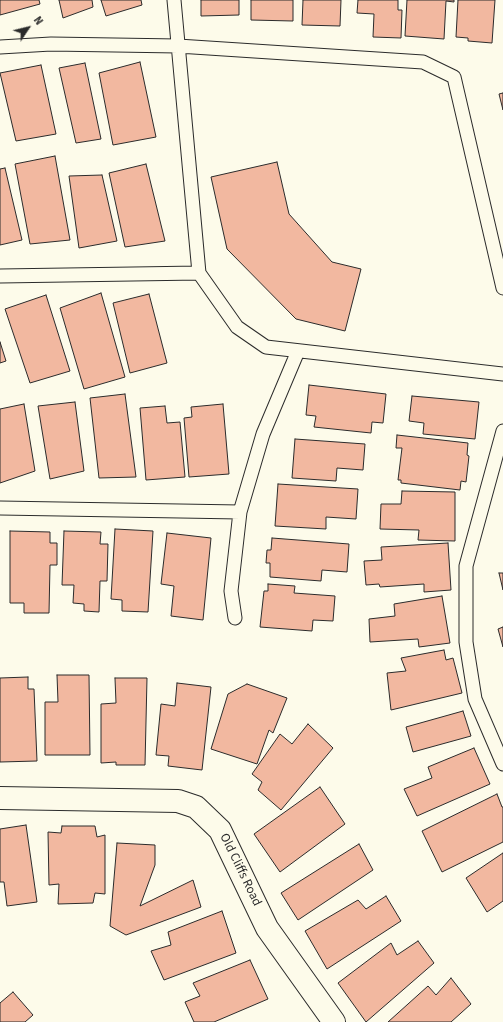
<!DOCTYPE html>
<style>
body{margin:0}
#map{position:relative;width:503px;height:1022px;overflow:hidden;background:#fdfbea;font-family:"Source Sans 3",sans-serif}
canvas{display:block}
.north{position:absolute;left:8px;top:8px;width:40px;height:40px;-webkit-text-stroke:3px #fdfbea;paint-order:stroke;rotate:55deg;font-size:11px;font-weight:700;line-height:16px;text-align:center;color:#2b2b2b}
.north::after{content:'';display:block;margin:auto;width:14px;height:18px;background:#2b2b2b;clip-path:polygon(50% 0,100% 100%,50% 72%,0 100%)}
</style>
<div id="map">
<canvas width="503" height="1022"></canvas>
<div class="north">N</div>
</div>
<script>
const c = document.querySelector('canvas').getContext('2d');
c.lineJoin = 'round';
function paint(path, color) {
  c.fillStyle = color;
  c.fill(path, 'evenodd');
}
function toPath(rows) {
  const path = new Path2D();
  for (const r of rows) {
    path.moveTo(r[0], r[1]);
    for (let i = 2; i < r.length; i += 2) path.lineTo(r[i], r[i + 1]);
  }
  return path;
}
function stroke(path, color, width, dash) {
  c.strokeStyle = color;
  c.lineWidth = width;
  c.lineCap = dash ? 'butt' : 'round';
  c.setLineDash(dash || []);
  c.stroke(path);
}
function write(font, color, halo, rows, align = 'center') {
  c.font = font + ' "Source Sans 3",sans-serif';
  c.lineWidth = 3;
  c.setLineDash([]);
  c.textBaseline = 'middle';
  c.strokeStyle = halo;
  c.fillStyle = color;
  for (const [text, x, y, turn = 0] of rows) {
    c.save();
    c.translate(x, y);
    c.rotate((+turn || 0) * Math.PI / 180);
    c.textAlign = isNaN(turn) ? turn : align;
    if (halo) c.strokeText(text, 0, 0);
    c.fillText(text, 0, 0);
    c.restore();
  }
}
const building = toPath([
 [0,0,39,0,40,4,0,15,0,0],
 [59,0,92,0,93,7,63,18,59,0],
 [101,0,141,0,142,5,106,16,101,0],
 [201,0,239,0,239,15,201,16,201,0],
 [251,0,293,0,293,21,251,20,251,0],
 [303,0,341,0,340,26,302,25,303,0],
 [358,0,398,0,398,10,402,10,401,38,373,37,374,14,357,13,358,0],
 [407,0,454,0,454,2,446,1,444,39,405,36,407,0],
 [458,0,495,0,492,43,468,41,468,38,456,37,458,0],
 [140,62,156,137,113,145,99,73,140,62],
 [85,63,101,139,76,143,59,68,85,63],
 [41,65,56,134,16,141,0,73,41,65],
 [503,93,503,110,499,94,503,93],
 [55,156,70,240,30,244,15,164,55,156],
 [277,162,289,214,332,262,361,269,345,331,296,319,227,249,211,177,277,162],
 [146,164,165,241,125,247,109,173,146,164],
 [5,168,22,240,0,245,0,169,5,168],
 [102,175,117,241,79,248,69,176,102,175],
 [101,293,125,377,84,389,60,308,101,293],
 [149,294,167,363,130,373,113,303,149,294],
 [46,295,70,371,30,383,5,309,46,295],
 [0,342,6,361,0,363,0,342],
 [309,385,386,394,383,423,372,422,371,433,314,427,316,416,306,415,309,385],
 [125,394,136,477,99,478,90,398,125,394],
 [412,396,479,402,475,439,423,434,424,423,409,421,412,396],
 [75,402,84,471,50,479,38,406,75,402],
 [24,404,35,471,0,483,0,409,24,404],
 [223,404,229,474,189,477,184,418,192,417,191,407,223,404],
 [165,406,167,423,180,422,185,477,146,480,140,408,165,406],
 [397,435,468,443,467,455,469,456,466,482,461,481,460,490,401,483,401,480,398,480,402,448,396,448,397,435],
 [295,439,365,444,363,470,337,468,336,481,292,478,295,439],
 [278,484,358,489,356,519,326,517,326,529,275,526,278,484],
 [402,491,455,492,455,541,418,540,419,530,380,529,381,504,401,504,402,491],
 [115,529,153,531,148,612,122,611,122,600,111,599,115,529],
 [10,531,50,532,50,543,57,543,57,565,50,565,49,613,24,613,24,603,10,603,10,531],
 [64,531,101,532,100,544,108,544,107,581,100,581,99,612,84,611,84,604,73,603,74,585,62,585,64,531],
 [167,533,211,538,203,620,171,616,174,586,161,584,167,533],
 [272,538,349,544,347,572,322,570,321,581,270,577,270,563,266,563,267,550,271,550,272,538],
 [448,543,451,590,424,592,424,584,380,587,379,584,366,585,364,561,382,560,381,547,448,543],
 [499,573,503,573,503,590,499,573],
 [268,584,295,586,294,593,335,596,333,621,313,620,312,631,260,627,264,591,268,591,268,584],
 [442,596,450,643,419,647,418,639,370,642,369,619,395,616,394,604,442,596],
 [503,627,503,647,498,629,503,627],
 [444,650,446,660,453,658,462,693,391,710,387,673,406,671,401,658,444,650],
 [57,675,89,675,90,755,45,755,45,702,58,702,57,675],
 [28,677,28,689,34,689,37,761,0,762,0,678,28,677],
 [115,678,147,678,145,765,116,765,116,762,101,763,101,704,116,703,115,678],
 [177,683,211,687,202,770,168,766,169,756,156,755,161,704,175,706,177,683],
 [247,684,287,698,273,733,269,730,257,764,211,749,228,694,247,684],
 [463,711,471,736,413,752,406,727,463,711],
 [308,724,333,748,281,810,258,790,262,782,252,774,280,734,292,744,308,724],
 [474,748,490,784,417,816,404,789,432,778,428,767,474,748],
 [320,787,345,824,280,872,254,834,320,787],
 [497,794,502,807,503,807,503,842,442,872,422,831,497,794],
 [26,825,37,902,7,906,4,882,0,882,0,829,26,825],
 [62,826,95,826,97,837,105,835,105,894,95,893,93,903,58,904,59,884,49,885,48,832,61,833,62,826],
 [117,843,155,845,155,865,140,906,193,880,201,907,126,935,110,926,117,843],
 [359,844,373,870,298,920,281,893,359,844],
 [503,853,503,901,487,912,466,878,503,853],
 [386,896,401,921,327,969,305,931,358,900,366,909,386,896],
 [222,911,236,953,164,980,151,951,171,945,168,932,222,911],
 [418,941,434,963,366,1022,338,983,391,943,397,955,418,941],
 [250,960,268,999,214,1022,194,1022,185,1002,200,996,193,983,250,960],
 [451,978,471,1004,451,1022,388,1022,428,986,436,995,451,978],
 [13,992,33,1015,25,1022,0,1022,0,1003,13,992]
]);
paint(building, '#f2b8a0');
stroke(building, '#2b2b2b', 1);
const service = toPath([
 [174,0,199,273,237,327,266,347,503,374],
 [0,47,51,44,178,46,423,62,454,77,503,288],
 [0,276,199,273],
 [503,431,466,566,466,642,475,699,503,764],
 [0,508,240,512],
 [235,618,231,591,240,512,263,434,298,351]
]);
const minor = toPath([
 [0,798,178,801,196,807,220,830,267,928,334,1022]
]);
stroke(service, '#2b2b2b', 15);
stroke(minor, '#2b2b2b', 24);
stroke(service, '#fdfbea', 13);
stroke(minor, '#fdfbea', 22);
write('13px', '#2b2b2b', '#fdfbea', [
 ["Old Cliffs Road",240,870,64]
]);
</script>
